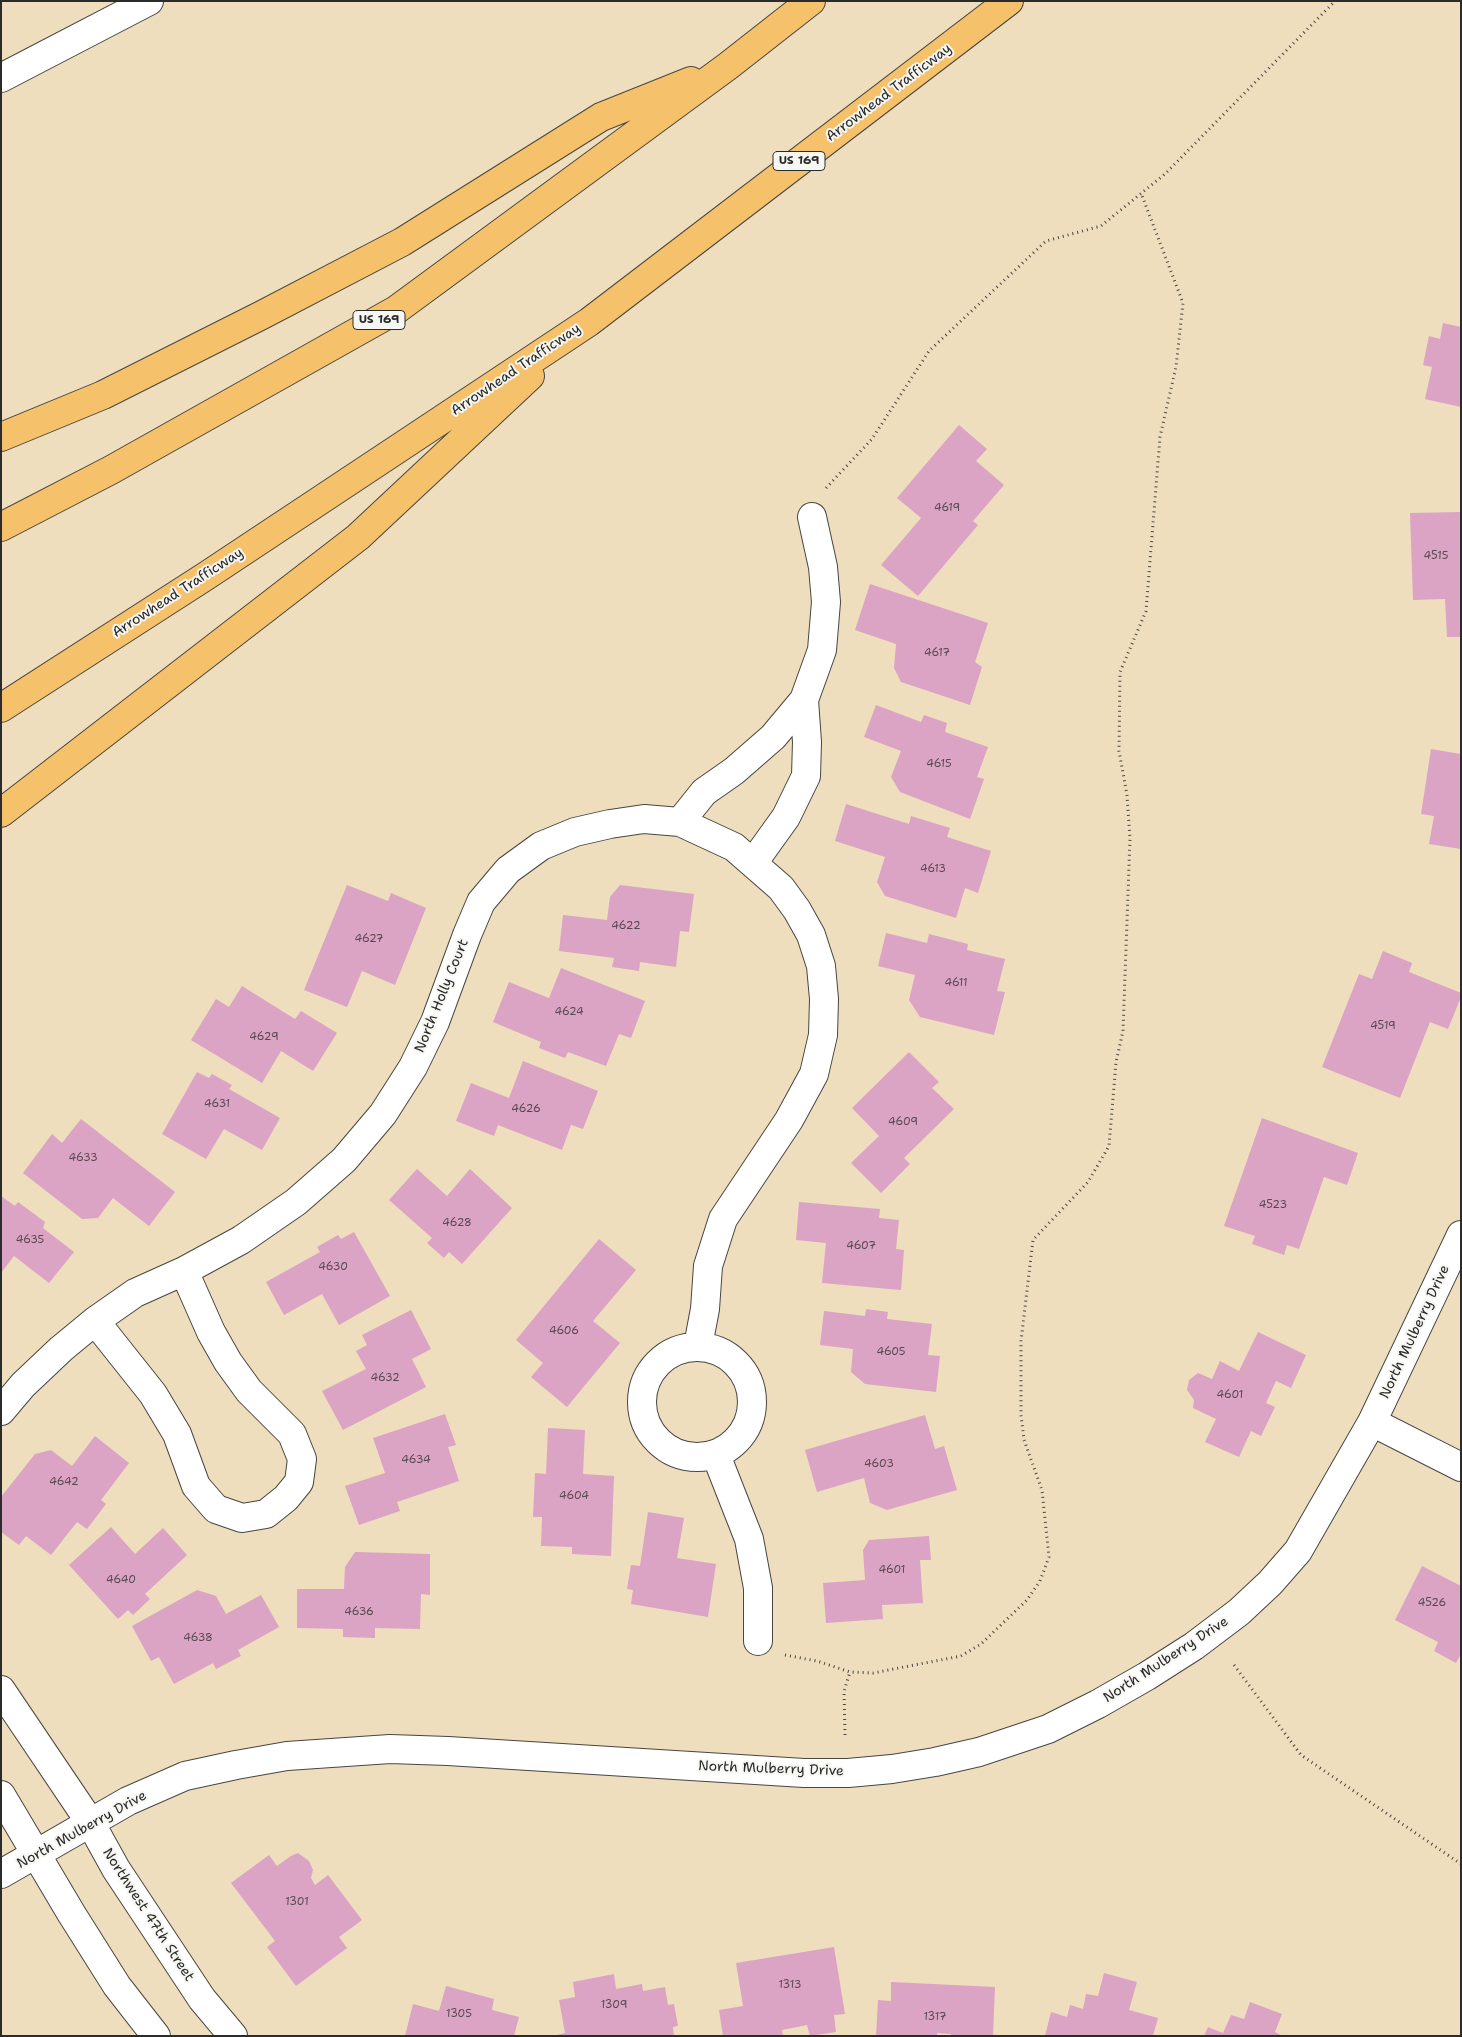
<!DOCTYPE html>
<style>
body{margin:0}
#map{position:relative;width:1462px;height:2037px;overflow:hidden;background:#eedebe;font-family:"Shantell Sans",sans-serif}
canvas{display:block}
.frame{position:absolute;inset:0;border:2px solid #2b2b2b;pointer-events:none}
</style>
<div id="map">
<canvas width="1462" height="2037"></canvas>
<div class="frame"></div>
</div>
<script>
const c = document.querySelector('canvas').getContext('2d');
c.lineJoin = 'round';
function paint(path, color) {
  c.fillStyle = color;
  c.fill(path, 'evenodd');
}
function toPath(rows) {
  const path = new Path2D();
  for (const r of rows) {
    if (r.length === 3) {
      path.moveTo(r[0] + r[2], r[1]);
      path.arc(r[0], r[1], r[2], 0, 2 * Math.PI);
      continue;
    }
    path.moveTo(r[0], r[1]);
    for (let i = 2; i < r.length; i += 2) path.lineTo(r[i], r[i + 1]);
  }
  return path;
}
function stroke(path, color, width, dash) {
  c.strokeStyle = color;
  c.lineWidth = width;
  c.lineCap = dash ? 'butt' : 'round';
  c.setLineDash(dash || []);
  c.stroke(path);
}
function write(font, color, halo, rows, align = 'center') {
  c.font = font + ' "Shantell Sans",sans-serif';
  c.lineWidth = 4;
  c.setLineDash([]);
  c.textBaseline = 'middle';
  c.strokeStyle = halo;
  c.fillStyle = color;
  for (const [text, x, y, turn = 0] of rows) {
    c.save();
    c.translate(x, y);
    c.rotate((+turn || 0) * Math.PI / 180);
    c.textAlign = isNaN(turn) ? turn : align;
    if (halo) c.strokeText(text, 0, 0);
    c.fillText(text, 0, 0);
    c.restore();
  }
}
paint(toPath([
 [1443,323,1461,327,1461,407,1425,399,1432,367,1423,365,1429,336,1440,339],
 [959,425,987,449,976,461,1004,485,973,521,978,525,918,596,881,565,921,518,897,498],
 [1461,512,1461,637,1447,637,1445,599,1413,600,1410,513],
 [870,584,988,623,975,662,982,667,970,705,901,682,894,668,896,644,855,630],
 [876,705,921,722,924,715,947,723,945,732,988,747,977,777,984,779,970,819,900,792,891,777,901,751,864,737],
 [1431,749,1461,754,1461,849,1429,844,1434,816,1421,814],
 [846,804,909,824,911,816,950,828,947,837,991,851,978,893,965,888,956,918,885,896,877,882,885,857,835,841],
 [347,885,388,901,391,893,426,908,395,985,362,971,347,1007,304,990],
 [620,885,694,894,689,932,680,931,676,967,640,962,639,971,612,967,614,958,559,951,563,915,607,920,610,897],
 [886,933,927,943,929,934,968,944,967,950,1005,959,997,991,1005,992,994,1035,920,1017,909,1000,915,975,878,966],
 [1383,951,1412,963,1409,972,1461,993,1461,997,1448,1029,1430,1022,1400,1098,1322,1067,1359,974,1372,979],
 [561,968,645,1001,631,1038,619,1034,606,1066,568,1052,565,1058,539,1048,541,1042,493,1022,509,982,549,998],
 [242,986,295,1019,301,1011,337,1033,313,1071,281,1051,262,1083,191,1040,216,999,229,1007],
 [909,1052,939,1082,932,1088,954,1109,904,1158,910,1164,881,1193,851,1163,879,1136,852,1108],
 [523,1061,598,1091,583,1129,571,1125,562,1150,498,1125,494,1136,456,1121,471,1083,509,1098],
 [197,1072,209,1078,212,1074,232,1085,229,1089,280,1118,262,1150,224,1129,206,1159,162,1134],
 [1262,1118,1358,1153,1347,1185,1324,1177,1299,1249,1287,1245,1284,1255,1252,1244,1255,1236,1224,1226],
 [81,1119,175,1192,149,1226,113,1198,98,1218,82,1219,23,1173,52,1134,62,1143],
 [417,1169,447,1196,470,1169,512,1208,462,1264,449,1252,444,1258,427,1243,432,1238,389,1200],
 [1,1196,15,1206,18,1202,45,1222,43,1228,74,1252,49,1283,14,1256,1,1273],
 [799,1202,880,1209,879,1218,899,1220,896,1249,904,1250,901,1290,822,1283,826,1243,796,1240],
 [354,1232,390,1296,339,1325,322,1294,284,1315,266,1282,320,1252,317,1247,338,1235,341,1239],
 [599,1239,636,1270,593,1321,620,1343,567,1407,531,1377,543,1363,516,1340],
 [866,1309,888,1312,887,1319,932,1324,928,1355,940,1356,936,1392,865,1384,851,1372,853,1349,820,1345,824,1311,865,1316],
 [411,1310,431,1349,412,1359,426,1387,343,1430,322,1391,366,1369,356,1351,367,1345,362,1335],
 [1258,1332,1306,1355,1291,1388,1276,1381,1266,1403,1275,1407,1261,1436,1251,1431,1239,1457,1205,1442,1216,1419,1193,1408,1194,1400,1187,1390,1189,1380,1198,1373,1212,1379,1220,1361,1239,1371],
 [445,1414,456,1445,448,1447,459,1481,397,1502,400,1511,359,1525,345,1486,385,1473,373,1438],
 [925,1415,935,1449,944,1446,957,1490,887,1510,870,1503,864,1478,817,1492,805,1450],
 [548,1428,585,1430,583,1474,614,1476,611,1556,572,1554,572,1547,541,1546,542,1517,533,1517,535,1473,546,1474],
 [95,1436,129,1463,101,1500,106,1504,87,1529,77,1522,51,1555,26,1536,19,1545,1,1532,1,1497,35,1454,51,1450,72,1466],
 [648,1512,684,1518,677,1558,716,1564,708,1617,631,1604,633,1590,627,1589,631,1565,640,1566],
 [111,1527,135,1554,163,1528,187,1555,145,1594,150,1599,133,1615,128,1610,118,1619,69,1565],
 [929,1536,931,1560,920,1560,923,1603,882,1605,883,1619,826,1623,823,1583,865,1580,863,1550,869,1540],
 [355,1552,430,1554,430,1595,421,1594,420,1629,375,1628,375,1638,343,1637,343,1629,297,1628,297,1589,344,1589,345,1567],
 [1422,1566,1461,1586,1461,1654,1456,1663,1434,1651,1438,1642,1395,1620],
 [197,1590,216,1596,226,1614,261,1595,279,1627,238,1650,241,1656,216,1669,213,1663,174,1684,159,1657,151,1661,132,1626],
 [298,1853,309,1861,313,1870,311,1878,315,1885,328,1875,362,1920,339,1937,347,1948,296,1986,267,1947,275,1941,231,1883,269,1855,277,1866,291,1856],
 [834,1947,845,2014,834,2015,836,2032,810,2036,807,2025,782,2030,783,2036,723,2036,719,2010,743,2006,736,1963],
 [1104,1973,1137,1982,1129,2010,1158,2018,1153,2036,1045,2036,1051,2012,1067,2017,1070,2005,1083,2009,1086,1994,1098,1996],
 [614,1974,616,1989,642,1984,643,1991,665,1987,668,2005,674,2004,678,2026,673,2027,674,2036,553,2036,565,2033,559,2000,575,1997,573,1982],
 [891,1982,995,1987,993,2036,951,2036,951,2034,937,2033,937,2036,876,2036,878,2000,891,2001],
 [446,1986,494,1999,492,2010,519,2017,514,2036,405,2036,413,2004,439,2011],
 [1250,2002,1282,2014,1275,2032,1283,2036,1204,2036,1208,2027,1223,2033,1231,2015,1244,2019]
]), '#dba3c4');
const minor = toPath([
 [1,78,149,1],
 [680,822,704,792,734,771,773,737,804,700,822,650,826,602,823,567,812,517],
 [753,863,786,817,806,776,807,742,804,700],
 [95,1321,153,1394,177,1434,196,1486,216,1509,242,1518,266,1514,286,1498,299,1482,302,1459,292,1434,249,1391,228,1362,211,1332,184,1271],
 [697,1402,55],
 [1,1411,23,1385,61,1349,95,1321,135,1293,184,1271,241,1240,296,1202,344,1160,383,1114,413,1067,435,1022,467,935,481,902,508,870,541,846,575,832,610,824,644,819,680,822,734,847,781,888,797,910,811,935,821,966,824,999,823,1035,814,1074,789,1120,723,1219,708,1266,705,1309,698,1346],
 [1372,1422,1461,1467],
 [716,1455,749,1539,758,1588,758,1641],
 [1,1690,90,1822,116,1869,202,1999,233,2036],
 [1,1795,71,1913,117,1986,156,2036],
 [1,1874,128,1801,185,1776,236,1765,287,1756,390,1749,448,1751,804,1773,848,1773,892,1769,935,1762,979,1752,1048,1729,1098,1704,1147,1676,1194,1646,1239,1612,1270,1583,1298,1551,1372,1422,1461,1235]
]);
const highway = toPath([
 [1,437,103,395,260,316,402,242,601,117,691,81],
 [1,527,111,470,396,310,728,66,811,1],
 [1,708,206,576,589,322,1009,1],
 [1,813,358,537,530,376]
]);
stroke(minor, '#484641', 30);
stroke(highway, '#484641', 30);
stroke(toPath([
 [826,488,872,439,929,351,1046,241,1101,226,1165,174,1335,1],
 [785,1655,817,1661,850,1672,873,1673,961,1656,981,1644,1027,1600,1040,1581,1049,1557,1042,1490,1024,1440,1021,1415,1021,1341,1033,1240,1088,1182,1109,1146,1116,1062,1123,1031,1130,839,1127,795,1119,751,1120,672,1146,611,1160,437,1176,367,1183,303,1141,193],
 [1234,1665,1301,1755,1461,1864],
 [845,1735,844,1691,850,1672]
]), '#484641', 3, [1, 4]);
stroke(minor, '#fff', 28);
stroke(highway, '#f5c16b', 28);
write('11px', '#574951', null, [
 ["4619",947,508],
 ["4515",1436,556],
 ["4617",937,653],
 ["4615",939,764],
 ["4613",933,869],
 ["4622",626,926],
 ["4627",369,939],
 ["4611",956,983],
 ["4624",569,1012],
 ["4519",1383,1026],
 ["4629",264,1037],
 ["4631",217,1104],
 ["4626",526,1109],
 ["4609",903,1122],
 ["4633",83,1158],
 ["4523",1273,1205],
 ["4628",457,1223],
 ["4635",30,1240],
 ["4607",861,1246],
 ["4630",333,1267],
 ["4606",564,1331],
 ["4605",891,1352],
 ["4632",385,1378],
 ["4601",1230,1395],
 ["4634",416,1460],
 ["4603",879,1464],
 ["4642",64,1482],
 ["4604",574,1496],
 ["4601",892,1570],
 ["4640",121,1580],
 ["4526",1432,1603],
 ["4636",359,1612],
 ["4638",198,1638],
 ["1301",297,1902],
 ["1313",790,1985],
 ["1309",614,2005],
 ["1305",459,2014],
 ["1317",935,2017]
]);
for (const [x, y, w] of [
 [799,161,52],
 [379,320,52]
]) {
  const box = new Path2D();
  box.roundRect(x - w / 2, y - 9.5, w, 19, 4);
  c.fillStyle = '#f6f6f2';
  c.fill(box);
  stroke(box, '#2b2b2b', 1);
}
write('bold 12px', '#2b2b2b', null, [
 ["US 169",799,161],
 ["US 169",379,320]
]);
write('14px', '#2b2b2b', '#f6f6f2', [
 ["Arrowhead Trafficway",889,93,-37],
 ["Arrowhead Trafficway",516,370,-34],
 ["Arrowhead Trafficway",178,593,-33],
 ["North Holly Court",442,996,-68],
 ["North Mulberry Drive",1415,1332,-65],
 ["North Mulberry Drive",1166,1660,-33],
 ["North Mulberry Drive",771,1769,2],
 ["North Mulberry Drive",82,1830,-29],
 ["Northwest 47th Street",148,1915,57]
]);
</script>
